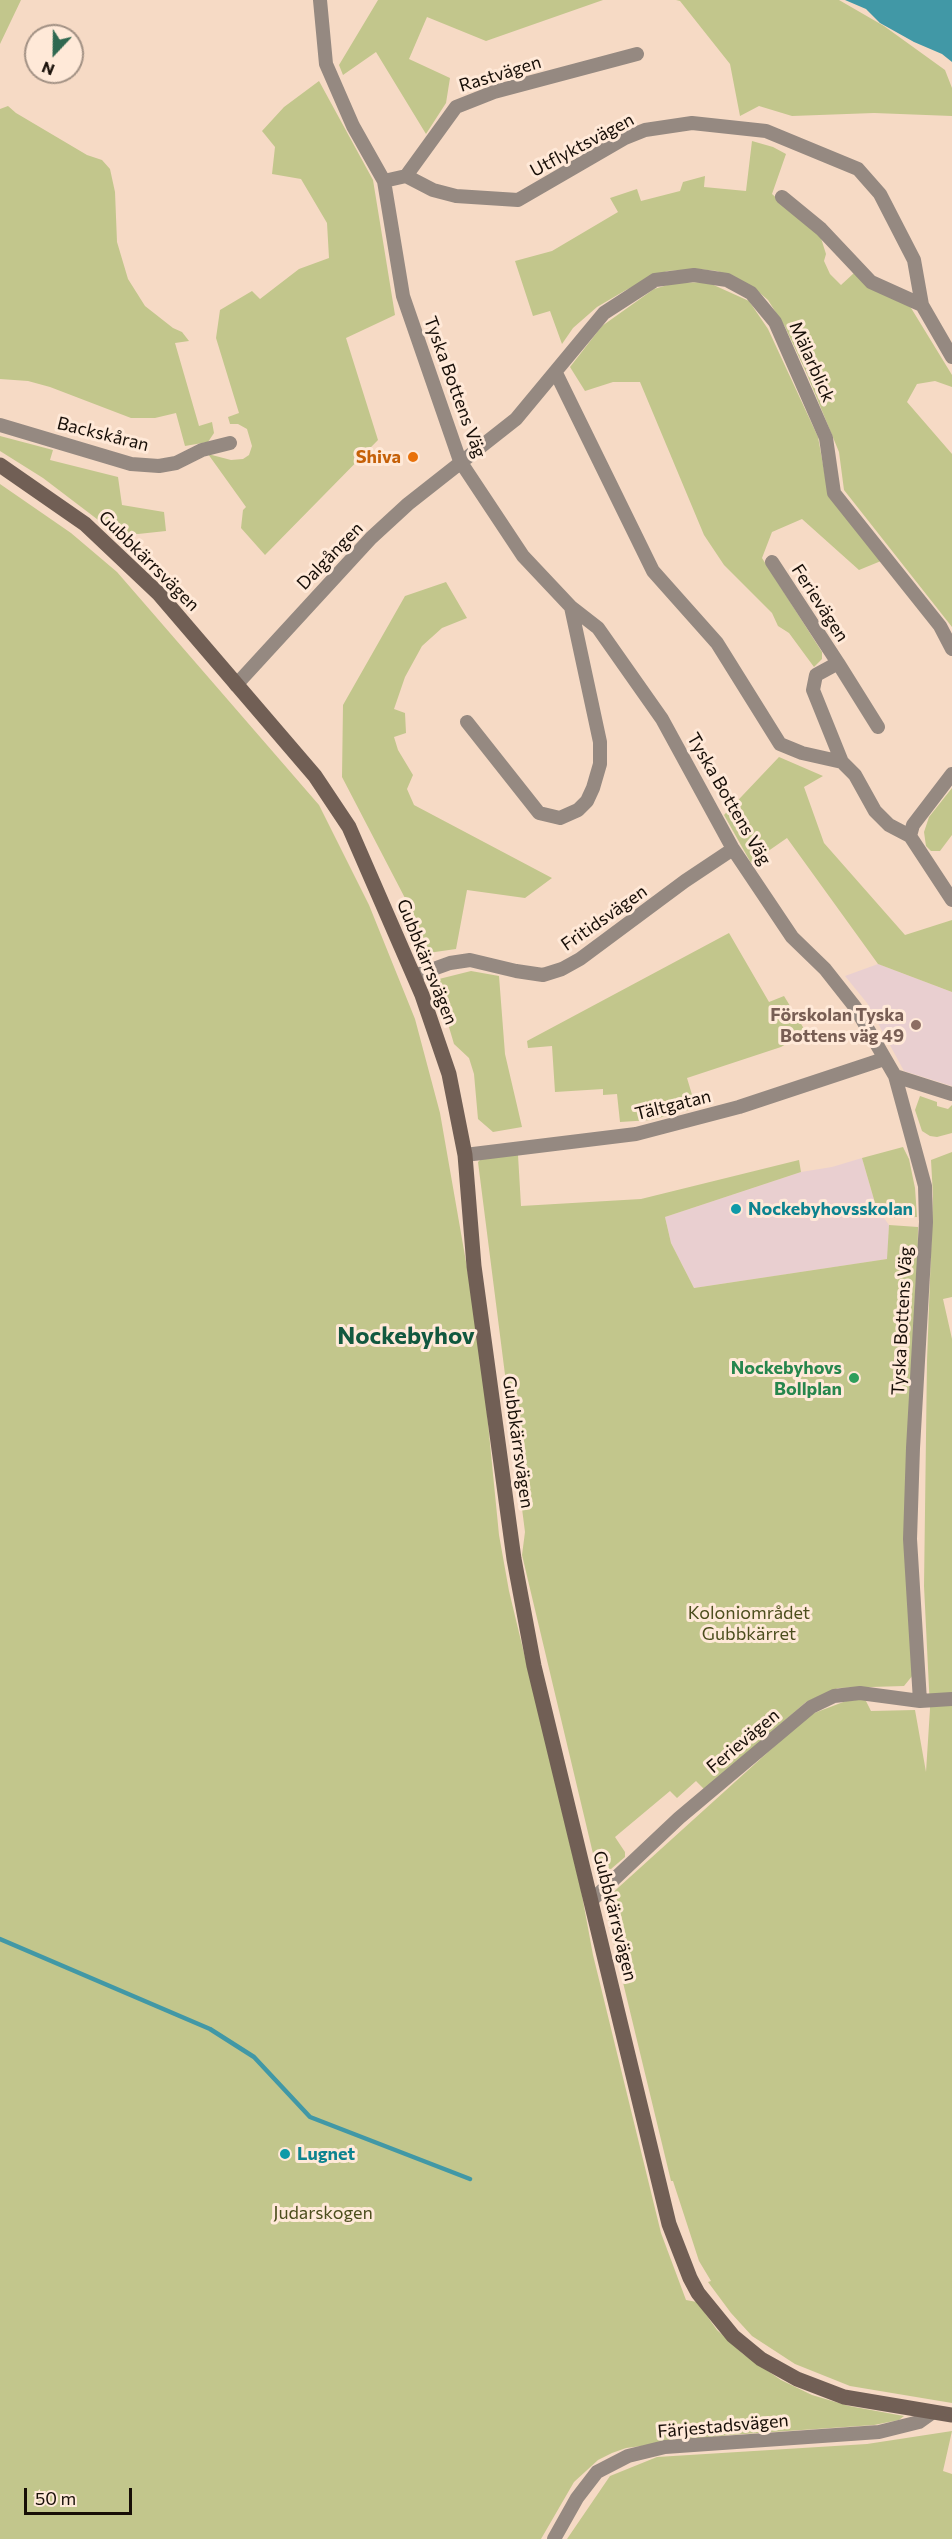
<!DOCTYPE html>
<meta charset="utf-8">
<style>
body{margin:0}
#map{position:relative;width:952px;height:2539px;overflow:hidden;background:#f6dac5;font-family:Commissioner,sans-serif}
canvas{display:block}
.north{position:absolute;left:24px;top:24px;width:60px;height:60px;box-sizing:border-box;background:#ffe9d8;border:2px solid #a29184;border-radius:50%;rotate:202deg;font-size:16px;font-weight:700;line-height:24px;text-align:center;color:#170e07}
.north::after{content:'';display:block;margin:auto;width:21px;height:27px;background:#2f6850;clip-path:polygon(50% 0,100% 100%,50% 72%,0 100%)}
.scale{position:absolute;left:24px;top:2488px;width:108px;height:27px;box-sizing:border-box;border:3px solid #170e07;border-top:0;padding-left:8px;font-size:18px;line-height:21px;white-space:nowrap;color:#170e07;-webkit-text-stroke:4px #ffe9d8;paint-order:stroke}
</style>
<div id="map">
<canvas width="952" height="2539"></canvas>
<div class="north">N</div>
<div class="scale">50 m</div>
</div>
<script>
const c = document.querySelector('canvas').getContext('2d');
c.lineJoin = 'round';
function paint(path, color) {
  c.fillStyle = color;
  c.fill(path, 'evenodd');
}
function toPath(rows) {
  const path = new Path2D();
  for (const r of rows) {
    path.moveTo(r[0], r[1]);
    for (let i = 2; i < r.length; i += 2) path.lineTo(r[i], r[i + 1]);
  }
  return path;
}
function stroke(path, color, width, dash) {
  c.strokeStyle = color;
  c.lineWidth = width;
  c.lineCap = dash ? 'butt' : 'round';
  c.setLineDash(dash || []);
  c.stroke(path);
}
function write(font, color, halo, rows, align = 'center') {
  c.font = font + ' Commissioner,sans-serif';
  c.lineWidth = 6;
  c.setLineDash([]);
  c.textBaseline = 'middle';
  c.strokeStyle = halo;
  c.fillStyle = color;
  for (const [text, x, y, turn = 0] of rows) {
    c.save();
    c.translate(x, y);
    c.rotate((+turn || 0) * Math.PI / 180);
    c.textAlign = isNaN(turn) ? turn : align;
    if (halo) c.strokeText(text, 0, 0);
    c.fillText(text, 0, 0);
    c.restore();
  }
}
paint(toPath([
 [878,964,952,992,952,1086,904,1071,867,1003,845,976],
 [862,1158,876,1207,889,1225,888,1259,694,1288,671,1243,665,1217,801,1172,832,1167]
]), '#e9cfd0');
paint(toPath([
 [0,0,21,0,0,44],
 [378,0,603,0,486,41,427,17,409,59,450,78,446,103,426,134,376,52,343,75,339,65],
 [676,0,839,0,884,26,945,70,952,88,952,116,874,113,792,116,759,106,740,116,730,64,680,1],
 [319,81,373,180,395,315,346,338,378,440,265,555,241,528,243,510,246,507,208,454,231,460,243,459,249,455,252,446,247,429,238,424,230,424,228,417,239,413,216,338,220,310,252,291,260,299,299,269,329,258,327,223,301,179,272,174,275,147,262,131,284,107],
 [8,106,16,113,87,155,102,160,110,169,115,192,117,242,128,279,145,306,173,328,182,332,189,341,175,343,199,426,212,422,214,433,208,442,185,446,176,413,155,418,131,418,50,387,28,381,0,379,0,109],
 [752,141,773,147,786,154,772,194,820,235,826,254,824,261,830,274,841,285,854,273,908,303,952,375,952,387,935,381,917,384,907,402,952,454,952,627,844,490,839,452,806,372,785,327,768,300,753,287,736,278,717,271,698,269,667,271,626,290,597,307,573,328,562,344,550,311,533,316,515,261,552,251,618,212,610,198,637,189,641,201,680,191,683,182,705,176,704,187,746,191],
 [707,282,749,301,768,329,818,437,828,492,881,561,859,570,802,519,772,532,762,558,822,652,822,659,814,667,789,633,778,626,772,613,724,565,704,535,640,382,613,382,585,391,570,367,602,326,654,289,674,283],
 [0,436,53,450,50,460,118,477,122,505,164,512,166,531,138,534,114,532,43,478,0,451],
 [0,484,71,533,117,572,150,610,319,805,369,905,415,1019,440,1113,480,1342,499,1535,509,1591,581,1890,593,1955,661,2233,686,2300,697,2302,717,2330,743,2354,781,2380,812,2395,849,2406,904,2416,899,2420,874,2425,729,2435,626,2448,612,2453,598,2460,574,2482,541,2539,0,2539],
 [446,582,467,618,442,628,422,646,405,677,394,709,405,713,406,733,394,737,398,750,413,775,407,789,414,805,552,878,525,898,467,890,456,949,428,953,406,900,342,777,343,705,405,596],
 [779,757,823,776,804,787,824,843,905,935,952,920,952,992,878,964,787,838,751,863,724,815],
 [952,788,952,835,940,851,931,851,926,846,924,832,929,817],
 [729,933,769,1002,784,996,806,1032,781,1047,687,1078,696,1108,651,1120,620,1122,617,1094,603,1095,603,1089,555,1092,552,1046,528,1048,527,1041],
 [471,971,499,976,505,1054,522,1127,493,1132,478,1119,474,1074,469,1058,454,1044,435,980],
 [920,1096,937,1102,937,1106,948,1109,952,1105,952,1133,937,1137,930,1136,922,1131,915,1110],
 [903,1147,909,1159,915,1188,917,1217,894,1218,880,1203,875,1203,862,1158],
 [952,1152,952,1297,943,1299,952,1339,952,2403,850,2386,795,2364,752,2336,731,2313,708,2282,711,2281,699,2261,673,2181,671,2181,605,1908,609,1896,809,1715,846,1701,865,1699,871,1711,915,1710,926,1772,930,1709,924,1586,927,1361,933,1196,931,1160],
 [518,1155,521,1206,641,1199,799,1160,801,1172,665,1217,671,1243,694,1288,887,1259,889,1225,918,1227,913,1675,904,1686,838,1688,806,1702,705,1790,696,1781,677,1798,670,1791,615,1837,625,1852,625,1857,611,1869,602,1868,595,1862,522,1555,525,1532,478,1162,484,1156],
 [952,2431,943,2471,952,2474,952,2539,567,2539,610,2476,657,2457,867,2444]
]), '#c2c68c');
paint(toPath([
 [845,0,952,0,952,62,942,54,914,42,880,23,866,9]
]), '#4198a6');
stroke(toPath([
 [0,1939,210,2029,254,2057,310,2117,470,2179]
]), '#4198a6', 4.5);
stroke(toPath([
 [320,0,326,64,353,126,384,181,403,296,460,461,523,556,571,607,598,628,662,719,733,849,792,937,825,969,855,1007,895,1076,925,1186,926,1222,913,1448,910,1539,920,1701],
 [406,176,456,107,494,92,637,54],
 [384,181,406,176,433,190,456,196,518,200,625,138,645,130,692,123,766,131,858,169,880,194,914,260,922,305,952,357],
 [782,197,821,229,871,282,922,305],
 [556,373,653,571,717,643,780,744,802,753,842,762],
 [0,425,131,464,159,466,176,463,202,450,230,443],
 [772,562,838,663],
 [236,685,371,538,408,504,516,419,604,313,655,280,694,275,727,280,751,293,775,322,826,438,834,493,940,626,952,649],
 [467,722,539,813,560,818,578,810,587,801,593,788,600,764,600,742,571,607],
 [878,727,838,663,816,675,813,690,842,762,855,775,875,811,889,825,910,836,952,900],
 [910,836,913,825,952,774],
 [414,976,450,963,470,960,516,971,543,975,562,969,580,959,685,881,733,849],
 [895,1076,952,1094],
 [465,1155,636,1134,739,1107,884,1059],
 [592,1900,679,1818,811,1707,834,1696,860,1693,920,1701,952,1699],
 [554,2539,577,2498,597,2472,628,2456,665,2447,879,2432,919,2422,933,2412]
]), '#958981', 14);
stroke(toPath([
 [0,465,85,524,159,594,315,776,349,827,422,995,449,1074,465,1155,474,1266,514,1559,534,1666,669,2224,690,2278,698,2293,733,2336,761,2359,797,2379,844,2397,952,2415]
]), '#715f55', 15);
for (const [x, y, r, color] of [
 [413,457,6,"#e8710a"],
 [916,1025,6,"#8d6e63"],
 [736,1209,6,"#0f9aa8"],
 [854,1378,6,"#2e9e5b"],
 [285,2154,6,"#0f9aa8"]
]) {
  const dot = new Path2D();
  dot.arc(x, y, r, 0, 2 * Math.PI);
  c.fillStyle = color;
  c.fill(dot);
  stroke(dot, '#ffe9d8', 2);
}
write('18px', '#170e07', '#ffe9d8', [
 ["Rastvägen",500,74,-17],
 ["Utflyktsvägen",582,145,-28],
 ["Mälarblick",812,362,66],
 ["Tyska Bottens Väg",455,387,70],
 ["Backskåran",103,434,14],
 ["Dalgången",330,556,-46],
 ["Gubbkärrsvägen",149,561,45],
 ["Ferievägen",820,603,57],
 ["Tyska Bottens Väg",729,799,60],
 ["Fritidsvägen",604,918,-35],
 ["Gubbkärrsvägen",427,962,68],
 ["Tältgatan",673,1105,-14],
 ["Tyska Bottens Väg",902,1321,-87],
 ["Gubbkärrsvägen",518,1442,82],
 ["Ferievägen",743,1741,-40],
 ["Gubbkärrsvägen",615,1916,76],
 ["Färjestadsvägen",723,2426,-5]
]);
write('bold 18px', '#c56008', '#ffe9d8', [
 ["Shiva",401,457]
], 'right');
write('bold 18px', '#785e54', '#ffe9d8', [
 ["Förskolan Tyska",904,1015],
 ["Bottens väg 49",904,1036]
], 'right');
write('bold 18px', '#0d838f', '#ffe9d8', [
 ["Nockebyhovsskolan",748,1209],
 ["Lugnet",297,2154]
], 'left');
write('bold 18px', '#27864d', '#ffe9d8', [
 ["Nockebyhovs",842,1368],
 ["Bollplan",842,1389]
], 'right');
write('18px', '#4c4e1d', '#ffe9d8', [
 ["Koloniområdet",749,1613],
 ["Gubbkärret",749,1634],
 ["Judarskogen",323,2213]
]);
write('bold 24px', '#12583f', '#ffe9d8', [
 ["Nockebyhov",406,1336]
]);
</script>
